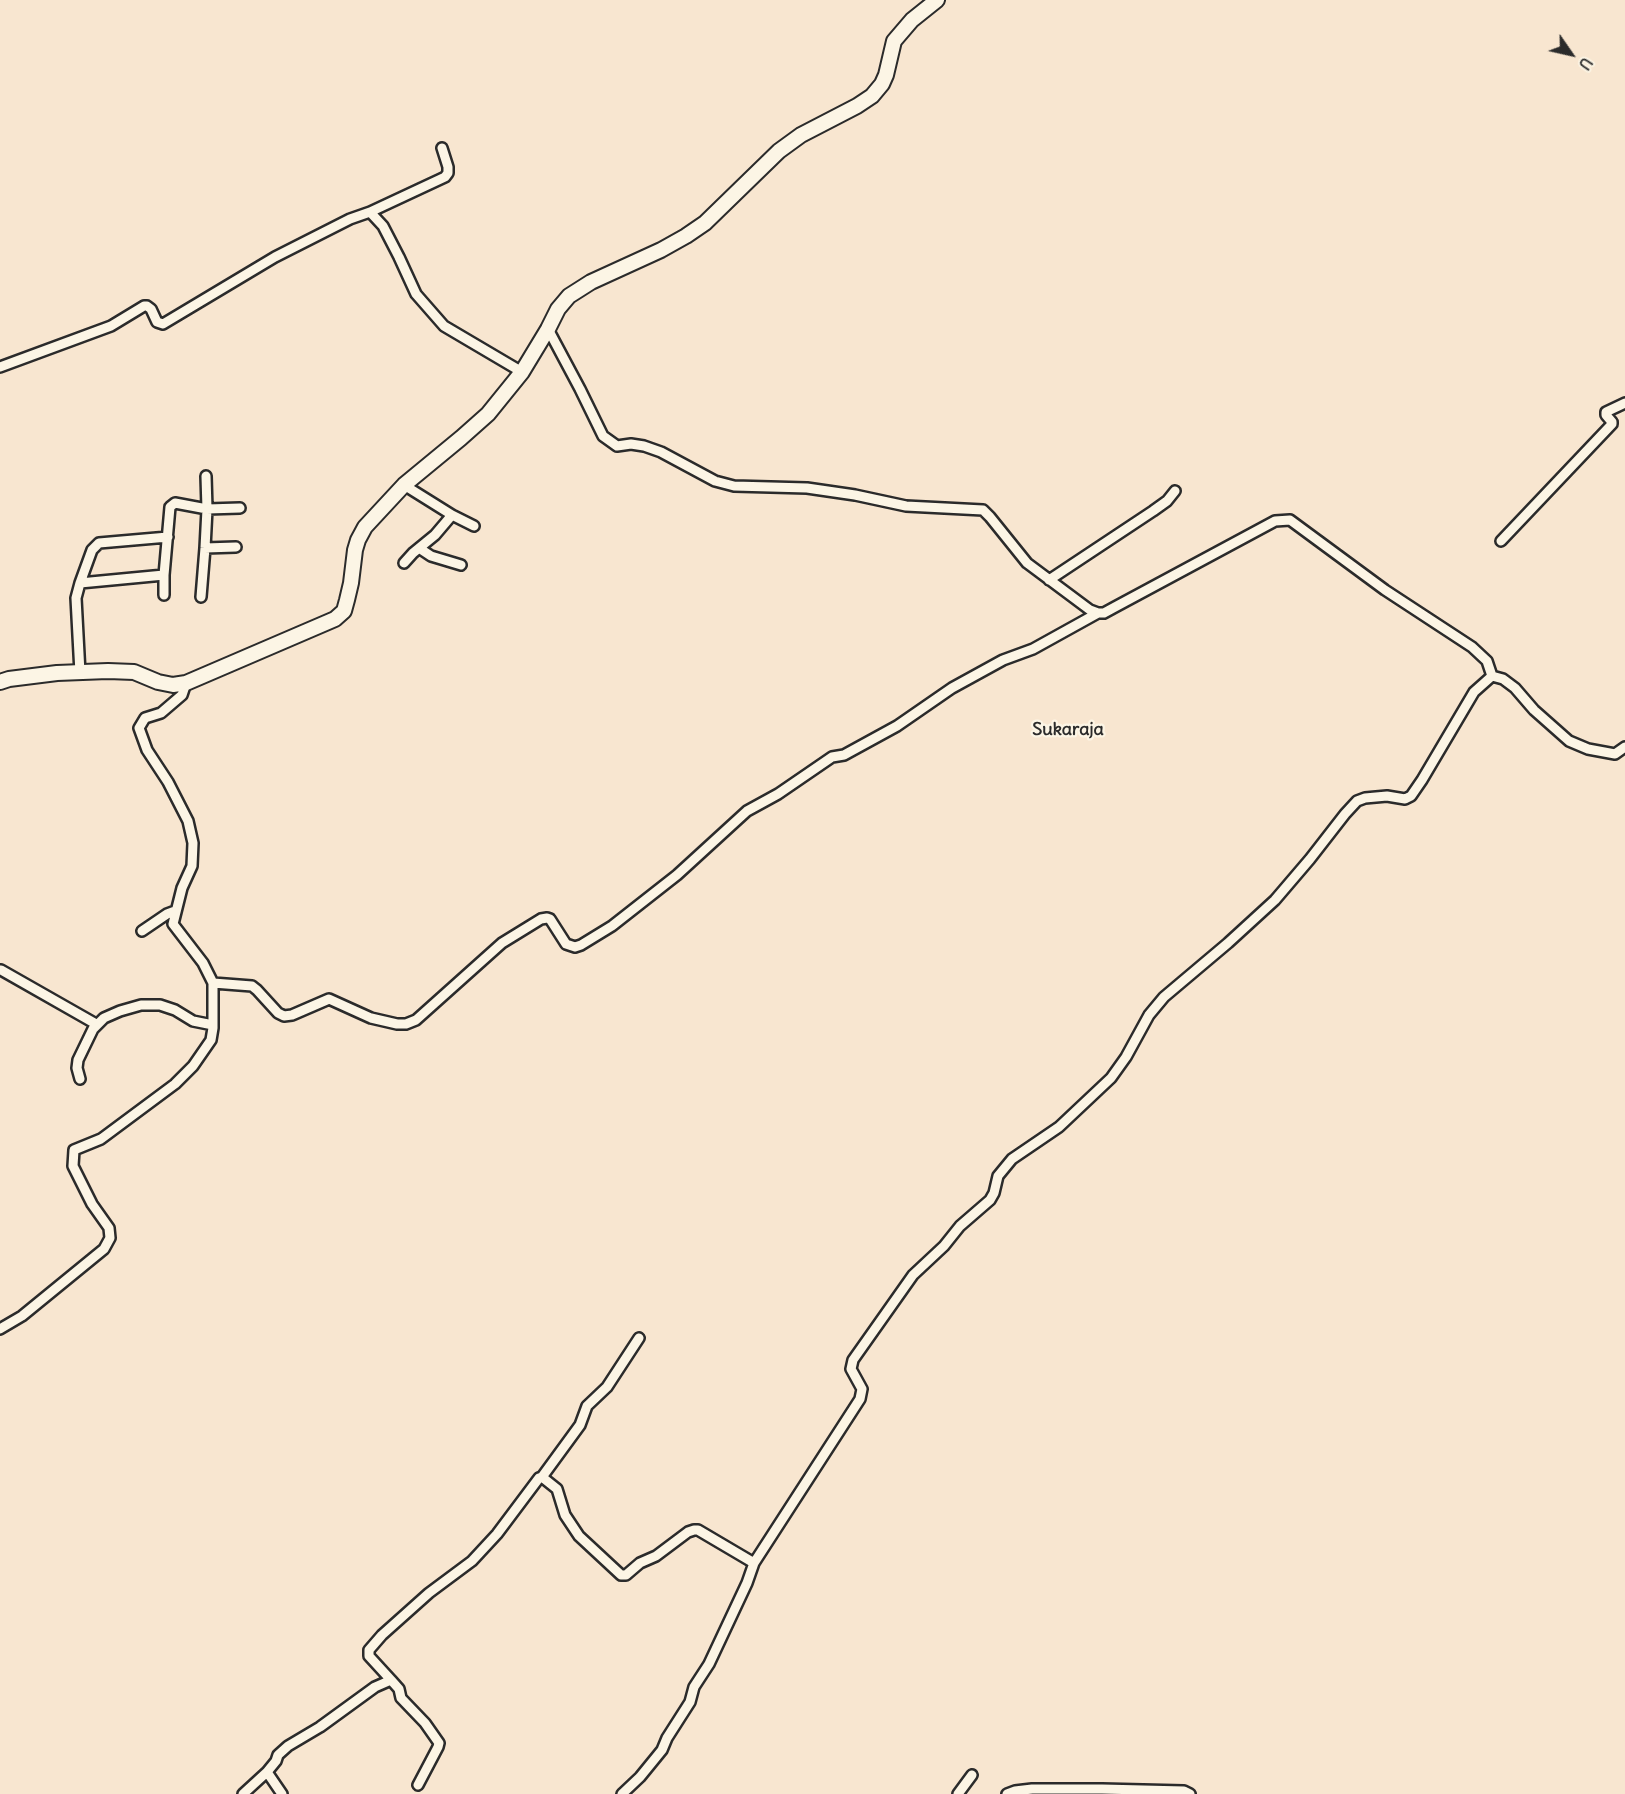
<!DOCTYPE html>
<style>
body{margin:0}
#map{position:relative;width:1625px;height:1794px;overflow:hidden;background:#f8e6d0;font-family:Delius,sans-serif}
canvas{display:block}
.north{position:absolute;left:1541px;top:24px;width:60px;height:60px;-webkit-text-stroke:4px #fcf5e5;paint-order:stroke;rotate:124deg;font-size:16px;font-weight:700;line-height:24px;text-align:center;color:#2b2b2b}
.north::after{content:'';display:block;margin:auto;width:21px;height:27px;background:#2b2b2b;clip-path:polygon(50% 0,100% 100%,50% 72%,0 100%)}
</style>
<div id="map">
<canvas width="1625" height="1794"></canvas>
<div class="north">U</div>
</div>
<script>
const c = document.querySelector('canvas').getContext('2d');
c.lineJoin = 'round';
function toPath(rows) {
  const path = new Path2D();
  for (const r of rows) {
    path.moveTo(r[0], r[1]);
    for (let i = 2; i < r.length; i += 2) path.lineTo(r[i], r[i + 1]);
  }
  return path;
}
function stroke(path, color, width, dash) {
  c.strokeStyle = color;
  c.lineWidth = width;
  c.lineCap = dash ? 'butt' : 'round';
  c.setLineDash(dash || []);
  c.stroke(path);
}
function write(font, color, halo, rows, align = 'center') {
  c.font = font + ' Delius,sans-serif';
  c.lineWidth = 4.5;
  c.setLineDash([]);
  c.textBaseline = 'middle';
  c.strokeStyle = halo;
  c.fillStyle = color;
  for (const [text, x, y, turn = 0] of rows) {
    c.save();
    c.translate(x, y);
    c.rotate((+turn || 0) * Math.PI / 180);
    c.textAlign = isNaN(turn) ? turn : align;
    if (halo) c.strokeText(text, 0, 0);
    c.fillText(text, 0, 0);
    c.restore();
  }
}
const street = toPath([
 [370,212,445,177,448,173,448,167,442,148],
 [548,329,580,389,603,436,617,446,631,444,644,446,661,452,715,481,734,486,807,488,855,495,906,506,983,510,990,517,1027,563,1090,610,1098,613,1104,613,1115,607,1275,521,1290,520,1385,590,1472,647,1487,661,1492,676],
 [0,367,111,326,144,306,147,306,151,309,157,322,163,324,275,257,350,219,370,212,383,226,399,257,416,294,444,326,522,372],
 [206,476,207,509,240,508],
 [452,515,474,526],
 [1501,541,1612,424,1612,422,1606,415,1606,412,1625,403],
 [205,548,236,547],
 [419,548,431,556,461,565],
 [404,563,413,553,435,535,452,515,404,485],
 [164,575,164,595],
 [1049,580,1153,511,1167,501,1175,491],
 [80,583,92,550,99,543,168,537],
 [80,673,76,598,80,583,164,575,170,507,175,503,207,509,205,548,201,597],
 [142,931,167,914,175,911],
 [1,970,96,1024],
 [213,983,252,986,257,990,278,1013,284,1016,292,1015,329,999,371,1018,397,1024,406,1024,416,1020,502,943,541,919,547,918,550,919,566,944,575,947,581,945,612,926,677,875,747,811,778,794,832,757,844,755,897,726,952,688,1003,660,1033,649,1098,613],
 [80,1079,77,1068,78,1060,93,1029,104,1018,120,1011,141,1005,160,1005,175,1010,193,1021,213,1025],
 [0,1329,22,1316,104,1249,110,1238,109,1228,92,1204,73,1166,74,1150,101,1139,175,1084,193,1066,211,1040,213,1028,213,983,203,963,173,924,182,888,192,866,193,843,188,821,168,782,147,750,139,728,145,718,161,713,182,695,186,683],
 [542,1477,557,1489,565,1515,579,1536,621,1575,626,1575,640,1563,656,1556,688,1532,694,1530,698,1530,754,1563],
 [391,1680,399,1689,401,1698,425,1723,439,1743,438,1747,418,1785],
 [267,1772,282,1794],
 [243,1794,267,1772,276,1761,278,1755,288,1746,320,1727,375,1687,391,1680,369,1656,369,1650,382,1635,429,1593,472,1561,497,1534,539,1478,542,1477,580,1425,587,1406,607,1387,639,1338],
 [622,1794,640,1777,662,1750,667,1738,690,1702,694,1687,709,1664,747,1583,754,1563,860,1399,862,1389,851,1369,853,1360,913,1275,944,1246,960,1226,990,1200,994,1193,998,1176,1012,1159,1059,1127,1111,1078,1126,1057,1149,1015,1164,997,1228,943,1275,900,1310,859,1345,814,1357,801,1365,798,1387,796,1405,799,1411,796,1422,780,1474,692,1492,676,1503,679,1515,688,1534,710,1569,741,1588,749,1615,754,1625,747],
 [958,1794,972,1775],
 [1007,1794,1015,1791,1032,1789,1102,1789,1184,1791,1190,1794]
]);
const secondary = toPath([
 [0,682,9,679,57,673,108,671,134,672,158,682,173,685,186,683,335,619,344,611,347,600,351,583,355,550,358,540,365,527,404,485,461,438,488,414,522,372,548,329,558,309,569,296,591,282,661,250,686,236,705,223,779,151,801,135,857,106,872,96,882,84,886,75,894,41,912,20,937,0]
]);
stroke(street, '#2b2b2b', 14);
stroke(secondary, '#2b2b2b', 18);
stroke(street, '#fcf5e5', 9);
stroke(secondary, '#fcf5e5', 14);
write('bold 18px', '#2b2b2b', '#fcf5e5', [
 ["Sukaraja",1068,730]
]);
</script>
